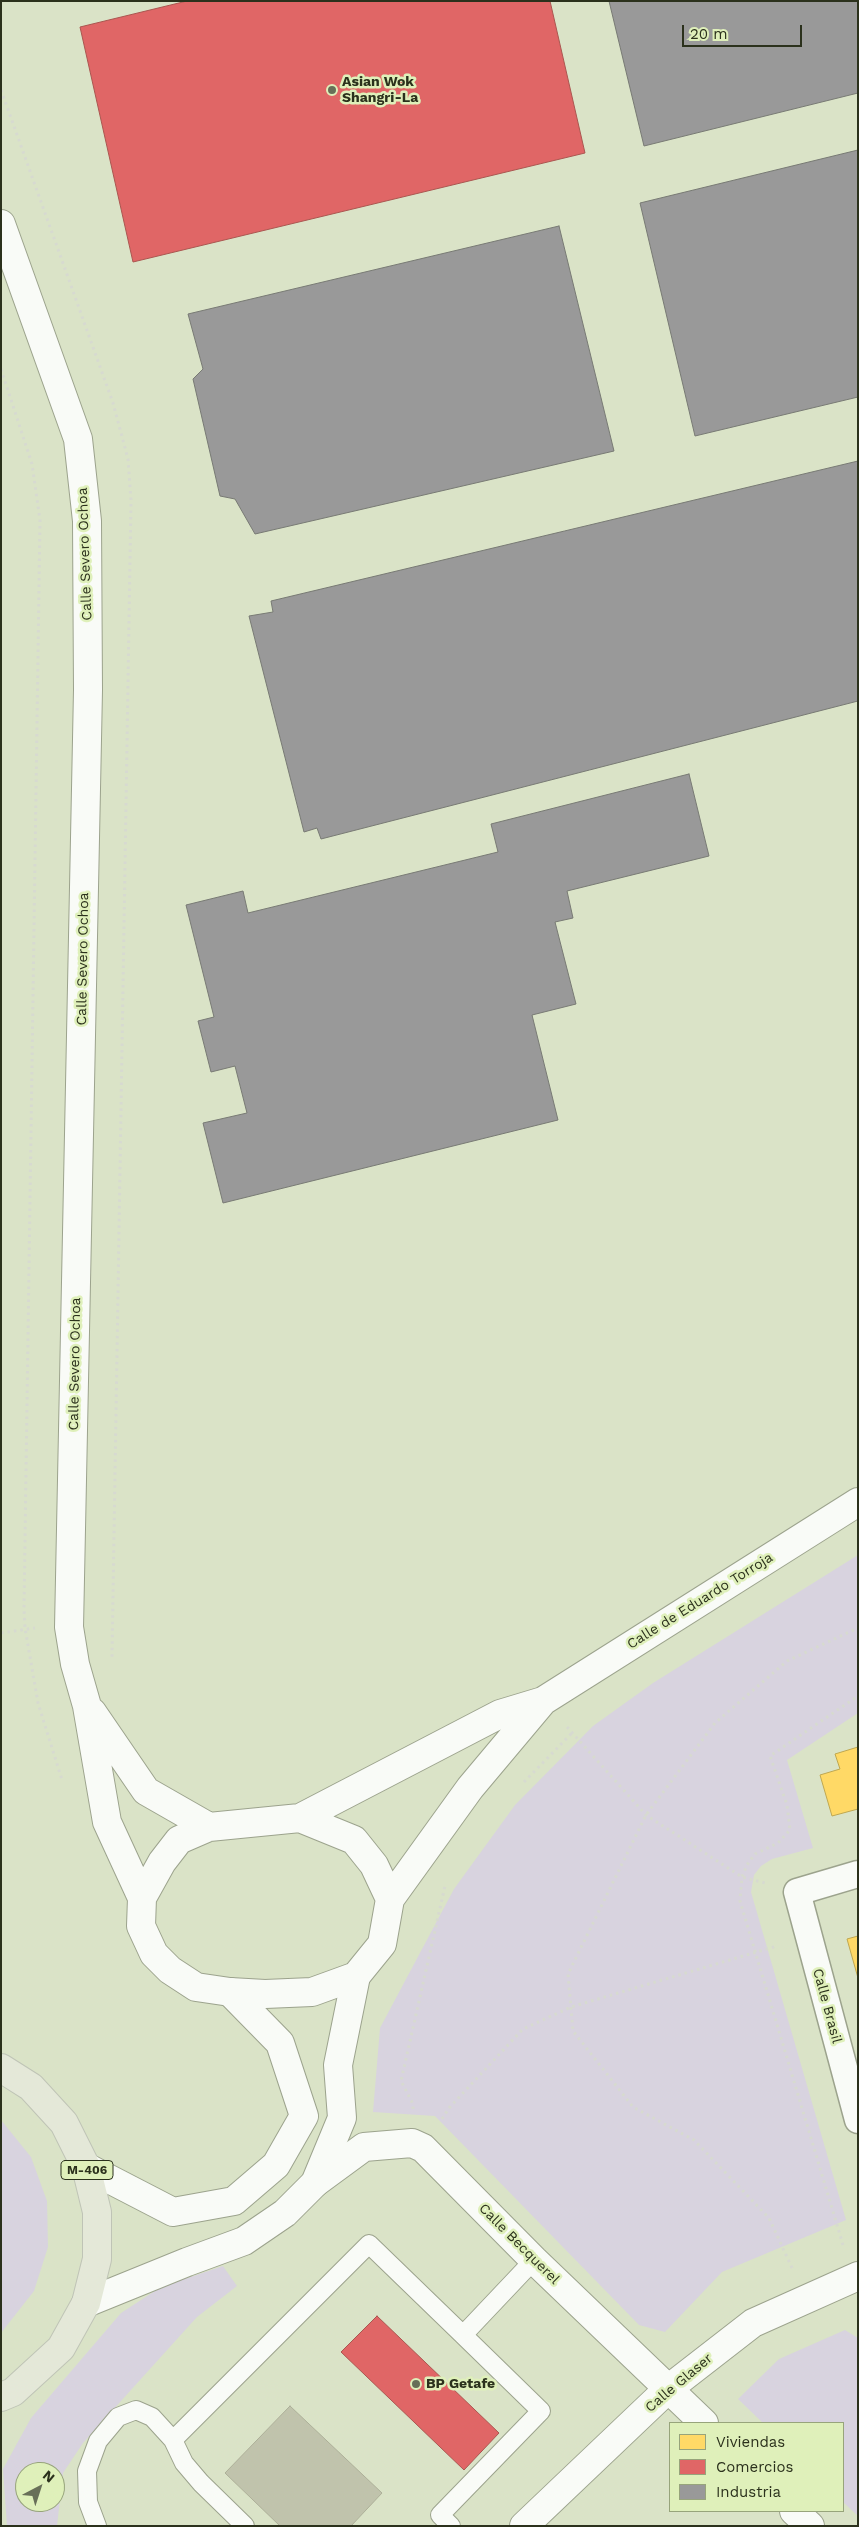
<!DOCTYPE html>
<style>
body{margin:0}
#map{position:relative;width:859px;height:2527px;overflow:hidden;background:#dae3c7;font-family:"Work Sans",sans-serif}
canvas{display:block}
.frame{position:absolute;inset:0;border:2px solid #2b311c;pointer-events:none}
.legend{position:absolute;left:669px;top:2422px;width:175px;height:90px;box-sizing:border-box;background:#dff0ba;border:1px solid #97a47b;margin:0;padding:6px 9px;list-style:none;font-size:15px;color:#2b311c}
.legend li{display:flex;align-items:center;gap:10px;height:25px}
.legend b{width:25px;border:1px solid #97a47b}
.north{position:absolute;left:15px;top:2462px;width:50px;height:50px;box-sizing:border-box;background:#dff0ba;border:1px solid #97a47b;border-radius:50%;rotate:40deg;font-size:14px;font-weight:700;line-height:20px;text-align:center;color:#2b311c}
.north::after{content:'';display:block;margin:auto;width:18px;height:22px;background:#686f58;clip-path:polygon(50% 0,100% 100%,50% 72%,0 100%)}
.scale{position:absolute;left:682px;top:25px;width:120px;height:22px;box-sizing:border-box;border:2px solid #2b311c;border-top:0;padding-left:6px;font-size:15px;line-height:18px;white-space:nowrap;color:#2b311c;-webkit-text-stroke:4px #dff0ba;paint-order:stroke}
</style>
<div id="map">
<canvas width="859" height="2527"></canvas>
<div class="frame"></div>
<ul class="legend">
<li><b style="height:14px;background:#ffd966"></b>Viviendas</li>
<li><b style="height:14px;background:#e06666"></b>Comercios</li>
<li><b style="height:14px;background:#999"></b>Industria</li>
</ul>
<div class="north">N</div>
<div class="scale">20 m</div>
</div>
<script>
const c = document.querySelector('canvas').getContext('2d');
c.lineJoin = 'round';
function paint(path, color) {
  c.fillStyle = color;
  c.fill(path, 'evenodd');
}
function toPath(rows) {
  const path = new Path2D();
  for (const r of rows) {
    path.moveTo(r[0], r[1]);
    for (let i = 2; i < r.length; i += 2) path.lineTo(r[i], r[i + 1]);
  }
  return path;
}
function stroke(path, color, width, dash) {
  c.strokeStyle = color;
  c.lineWidth = width;
  c.lineCap = dash ? 'butt' : 'round';
  c.setLineDash(dash || []);
  c.stroke(path);
}
function write(font, color, halo, rows, align = 'center') {
  c.font = font + ' "Work Sans",sans-serif';
  c.lineWidth = 5;
  c.setLineDash([]);
  c.textBaseline = 'middle';
  c.strokeStyle = halo;
  c.fillStyle = color;
  for (const [text, x, y, turn = 0] of rows) {
    c.save();
    c.translate(x, y);
    c.rotate((+turn || 0) * Math.PI / 180);
    c.textAlign = isNaN(turn) ? turn : align;
    if (halo) c.strokeText(text, 0, 0);
    c.fillText(text, 0, 0);
    c.restore();
  }
}
paint(toPath([
 [858,1555,858,1713,787,1760,813,1848,772,1859,761,1866,754,1875,751,1892,846,2220,722,2272,665,2332,639,2325,435,2116,373,2112,380,2028,454,1889,515,1805,593,1726,653,1683],
 [1,2120,31,2157,47,2201,48,2247,34,2291,1,2333],
 [223,2266,237,2286,197,2317,83,2443,63,2473,57,2526,7,2526,3,2469,31,2418,121,2313,161,2287],
 [25,2472,55,2472,55,2502,25,2502],
 [845,2330,858,2338,858,2516,843,2502,843,2423,763,2423,738,2399,779,2359]
]), '#d8d3df');
const homes = toPath([
 [858,1747,858,1809,832,1816,820,1775,840,1769,835,1754,858,1747],
 [858,1936,858,1978,847,1939,858,1936]
]);
paint(homes, '#ffd966');
stroke(homes, '#bfa750', 1);
const shops = toPath([
 [187,1,550,1,585,153,133,262,80,27,187,1],
 [377,2316,499,2433,464,2470,341,2352,377,2316]
]);
paint(shops, '#e06666');
stroke(shops, '#aa5650', 1);
const industry = toPath([
 [609,1,858,1,858,93,644,146,609,1],
 [858,150,858,397,695,436,640,203,858,150],
 [559,226,614,451,255,534,235,499,220,496,193,379,203,369,188,314,559,226],
 [858,461,858,701,321,839,317,828,304,832,249,616,273,612,271,601,858,461],
 [689,774,709,856,567,891,573,918,555,922,576,1004,532,1015,558,1120,223,1203,203,1123,247,1113,235,1066,211,1072,198,1021,214,1017,186,905,243,891,248,913,498,852,491,824,689,774]
]);
paint(industry, '#999');
stroke(industry, '#787a74', 1);
const building = toPath([
 [290,2406,382,2493,351,2526,280,2526,225,2473,290,2406]
]);
paint(building, '#c0c3ac');
stroke(building, '#acaf98', 1);
const service = toPath([
 [97,2526,88,2502,87,2471,98,2441,118,2417,136,2410,152,2417,173,2440],
 [245,2526,201,2483,184,2463,173,2440,369,2244,463,2335],
 [451,2526,440,2515,541,2411,463,2335,534,2260]
]);
const pedestrian = toPath([
 [858,1874,797,1892,858,2120]
]);
const minor = toPath([
 [1,224,78,439,87,521,88,690,69,1627,75,1664,87,1706,107,1822,142,1898],
 [92,1712,146,1791,209,1827],
 [300,1818,354,1840,374,1865,390,1899,382,1944,356,1976,312,1992,265,1994,230,1992,196,1987,170,1970,154,1954,141,1926,142,1898,162,1862,179,1840,209,1827,300,1818],
 [300,1818,500,1714,543,1701,858,1502],
 [390,1899,470,1788,543,1701],
 [315,2183,364,2147,412,2143,423,2148,534,2260,704,2423],
 [794,2511,810,2526],
 [524,2526,668,2389,753,2323,858,2276]
]);
const tertiary = toPath([
 [86,2167,173,2212,234,2201,276,2165,304,2116,280,2043,230,1992],
 [86,2303,187,2262,244,2241,285,2213,315,2183,342,2118,338,2065,356,1976]
]);
const trunk = toPath([
 [1,2068,31,2087,64,2123,86,2167,97,2212,97,2259,86,2303,61,2348,13,2392,1,2397]
]);
stroke(service, '#9ca38d', 20);
stroke(pedestrian, '#9ca38d', 29);
stroke(minor, '#9ca38d', 30);
stroke(tertiary, '#9ca38d', 30);
stroke(trunk, '#bfc4b6', 30);
stroke(toPath([
 [1,90,113,403,128,459,131,500,112,1658],
 [1,369,32,464,40,520,24,1609,25,1628,38,1703,62,1780],
 [1,1633,35,1628],
 [567,1727,646,1815,742,1877,765,1883],
 [524,1782,572,1733],
 [413,2109,413,2104,401,2081,445,1886],
 [442,2119,449,2108,523,2029,571,2007,777,1946],
 [843,2245,740,1901,742,1877,747,1865,755,1854,778,1843,790,1830,787,1805,770,1756,858,1696],
 [792,2268,769,2218,694,2140,633,2107,573,2031,568,1974,646,1815,715,1723,787,1661,858,1628]
]), '#d7dad0', 3, [2.5, 4]);
stroke(service, '#f9fbf7', 18);
stroke(pedestrian, '#f9fbf7', 26);
stroke(minor, '#f9fbf7', 28);
stroke(tertiary, '#f9fbf7', 28);
stroke(trunk, '#e4e8d8', 28);
for (const [x, y, r, color] of [
 [332,90,5,"#686f58"],
 [416,2384,5,"#686f58"]
]) {
  const dot = new Path2D();
  dot.arc(x, y, r, 0, 2 * Math.PI);
  c.fillStyle = color;
  c.fill(dot);
  stroke(dot, '#dff0ba', 2);
}
for (const [x, y, w] of [
 [87,2170,52]
]) {
  const box = new Path2D();
  box.roundRect(x - w / 2, y - 9.5, w, 19, 4);
  c.fillStyle = '#dff0ba';
  c.fill(box);
  stroke(box, '#2b311c', 1);
}
write('bold 12px', '#2b311c', null, [
 ["M-406",87,2170]
]);
write('bold 14px', '#2b311c', '#dff0ba', [
 ["Asian Wok",342,82],
 ["Shangri-La",342,98],
 ["BP Getafe",426,2384]
], 'left');
write('14px', '#2b311c', '#dff0ba', [
 ["Calle Severo Ochoa",85,554,-92],
 ["Calle Severo Ochoa",83,959,-89],
 ["Calle Severo Ochoa",75,1364,-89],
 ["Calle de Eduardo Torroja",700,1601,-32],
 ["Calle Brasil",827,2006,75],
 ["Calle Becquerel",519,2244,45],
 ["Calle Glaser",679,2383,-40]
]);
</script>
